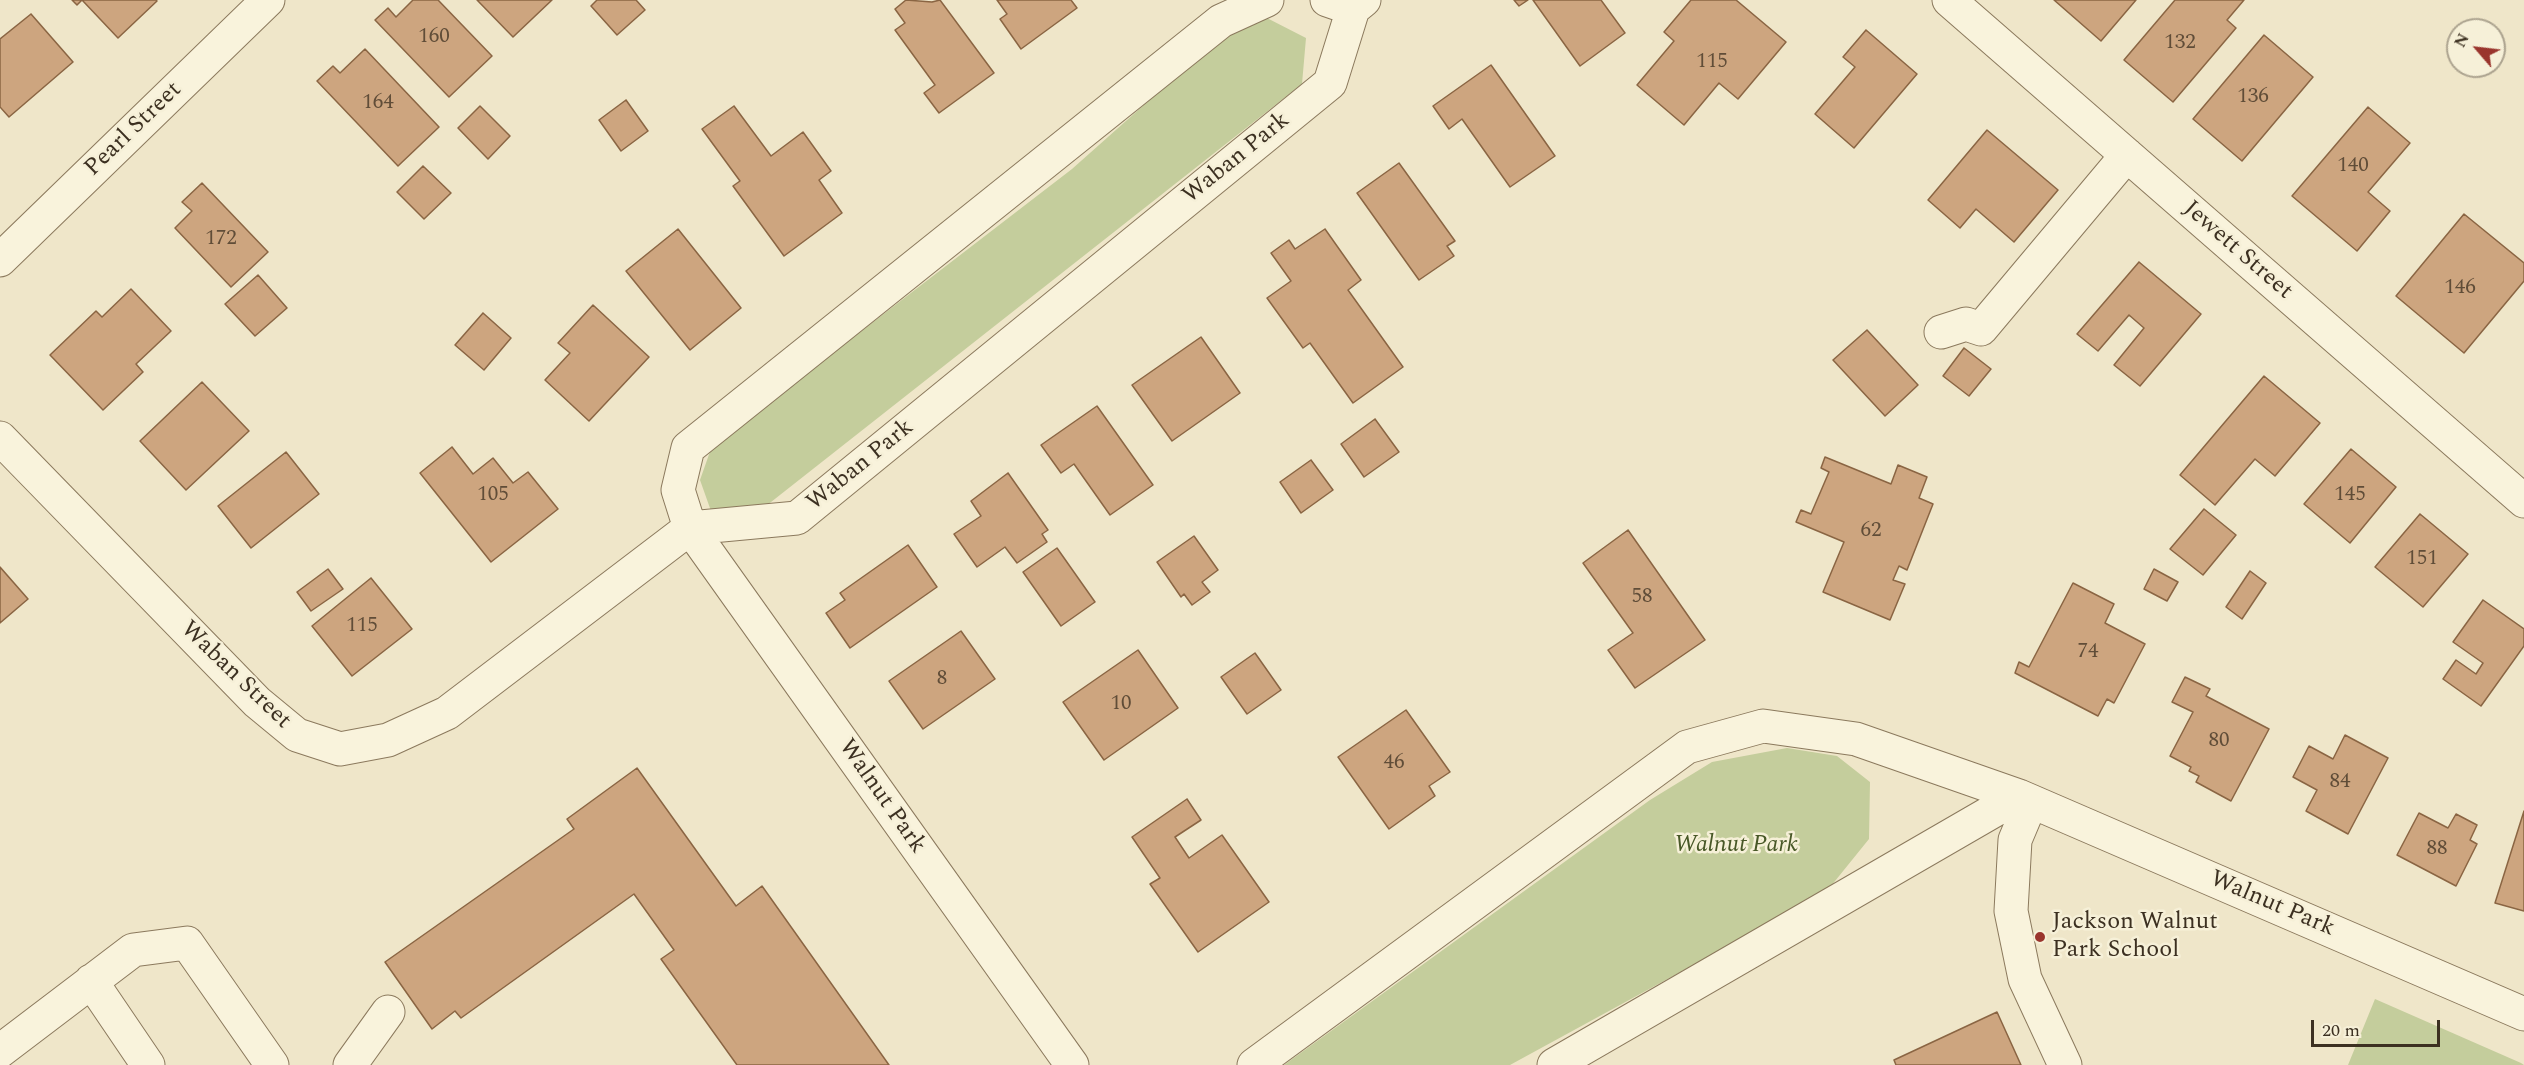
<!DOCTYPE html>
<style>
body{margin:0}
#map{position:relative;width:2524px;height:1065px;overflow:hidden;background:#efe6c9;font-family:Spectral,serif}
canvas{display:block}
.north{position:absolute;left:2446px;top:18px;width:60px;height:60px;box-sizing:border-box;background:#f6f0d8;border:2px solid #aca38f;border-radius:50%;rotate:298deg;font-size:16px;font-weight:700;line-height:24px;text-align:center;color:#3c3021}
.north::after{content:'';display:block;margin:auto;width:21px;height:27px;background:#9a352d;clip-path:polygon(50% 0,100% 100%,50% 72%,0 100%)}
.scale{position:absolute;left:2311px;top:1020px;width:129px;height:27px;box-sizing:border-box;border:3px solid #3c3021;border-top:0;padding-left:8px;font-size:18px;line-height:21px;white-space:nowrap;color:#3c3021;-webkit-text-stroke:4px #f6f0d8;paint-order:stroke}
</style>
<div id="map">
<canvas width="2524" height="1065"></canvas>
<div class="north">N</div>
<div class="scale">20 m</div>
</div>
<script>
const c = document.querySelector('canvas').getContext('2d');
c.lineJoin = 'round';
function paint(path, color) {
  c.fillStyle = color;
  c.fill(path, 'evenodd');
}
function toPath(rows) {
  const path = new Path2D();
  for (const r of rows) {
    path.moveTo(r[0], r[1]);
    for (let i = 2; i < r.length; i += 2) path.lineTo(r[i], r[i + 1]);
  }
  return path;
}
function stroke(path, color, width, dash) {
  c.strokeStyle = color;
  c.lineWidth = width;
  c.lineCap = dash ? 'butt' : 'round';
  c.setLineDash(dash || []);
  c.stroke(path);
}
function write(font, color, halo, rows, align = 'center') {
  c.font = font + ' Spectral,serif';
  c.lineWidth = 5;
  c.setLineDash([]);
  c.textBaseline = 'middle';
  c.strokeStyle = halo;
  c.fillStyle = color;
  for (const [text, x, y, turn = 0] of rows) {
    c.save();
    c.translate(x, y);
    c.rotate((+turn || 0) * Math.PI / 180);
    c.textAlign = isNaN(turn) ? turn : align;
    if (halo) c.strokeText(text, 0, 0);
    c.fillText(text, 0, 0);
    c.restore();
  }
}
paint(toPath([
 [1263,16,1306,38,1302,84,752,517,711,511,700,480,712,446,1072,169,1226,32],
 [1787,748,1837,756,1870,782,1869,839,1831,886,1783,916,1510,1065,1284,1065,1650,800,1712,762],
 [2375,999,2521,1063,2524,1065,2348,1065]
]), '#c4cd9c');
const building = toPath([
 [72,0,156,0,157,1,118,38,82,0,77,5,72,0],
 [413,0,438,0,492,56,449,97,375,20,388,8,396,17,413,0],
 [477,0,552,0,513,37,477,0],
 [597,0,636,0,645,10,617,35,591,6,597,0],
 [906,0,932,2,940,0,994,73,939,113,924,93,935,85,895,30,905,23,895,9,906,0],
 [997,0,1071,0,1077,8,1021,49,1000,19,1007,14,997,0],
 [1514,0,1528,0,1519,6,1514,0],
 [1533,0,1601,0,1625,33,1580,66,1533,0],
 [1691,0,1736,0,1786,42,1738,99,1719,83,1684,125,1637,85,1674,41,1664,32,1691,0],
 [2054,0,2136,0,2101,41,2054,0],
 [2175,0,2244,0,2227,20,2236,28,2173,102,2124,60,2175,0],
 [31,14,73,62,9,117,0,107,0,39,31,14],
 [1866,30,1917,74,1854,148,1815,114,1855,67,1843,57,1866,30],
 [2264,35,2313,77,2242,161,2193,119,2264,35],
 [365,49,439,127,398,166,317,81,333,66,340,73,365,49],
 [1491,65,1555,156,1510,187,1462,119,1449,129,1433,106,1491,65],
 [626,100,648,131,621,151,599,120,626,100],
 [480,106,510,136,488,159,458,128,480,106],
 [734,106,771,156,803,132,831,171,819,180,842,213,784,256,733,186,740,181,702,129,734,106],
 [2368,107,2410,143,2368,192,2390,211,2357,251,2292,196,2368,107],
 [1987,130,2058,190,2014,242,1976,209,1960,228,1928,200,1987,130],
 [1399,163,1455,241,1447,246,1454,256,1419,280,1357,193,1399,163],
 [423,166,451,193,424,219,397,192,423,166],
 [202,183,268,252,231,287,175,228,192,211,182,202,202,183],
 [2464,214,2524,263,2524,281,2464,353,2396,296,2464,214],
 [678,229,741,308,690,350,626,271,678,229],
 [1325,229,1361,280,1348,290,1403,367,1353,403,1310,343,1303,348,1267,298,1291,281,1271,253,1289,240,1295,249,1325,229],
 [2139,262,2201,314,2140,386,2114,365,2144,328,2129,315,2098,351,2077,334,2139,262],
 [258,275,287,308,255,336,225,304,258,275],
 [131,289,171,331,136,364,143,372,103,410,50,355,96,311,102,317,131,289],
 [593,305,649,357,589,421,545,380,570,353,558,343,593,305],
 [483,313,511,338,484,370,455,345,483,313],
 [1867,330,1918,385,1885,416,1833,360,1867,330],
 [1201,337,1240,393,1172,441,1132,385,1201,337],
 [1964,348,1991,369,1969,396,1943,376,1964,348],
 [2264,376,2320,423,2275,476,2255,459,2215,505,2180,475,2264,376],
 [202,382,249,431,186,490,140,441,202,382],
 [1097,406,1153,485,1110,515,1074,464,1061,473,1041,445,1097,406],
 [1375,419,1399,452,1364,477,1341,444,1375,419],
 [452,447,473,474,493,458,513,483,528,472,558,509,491,562,420,473,452,447],
 [2351,449,2396,487,2350,543,2304,504,2351,449],
 [286,452,319,494,251,548,218,506,286,452],
 [1825,457,1891,484,1898,465,1927,477,1919,498,1933,504,1907,570,1899,566,1893,580,1905,584,1890,620,1823,592,1844,542,1796,522,1801,510,1811,514,1829,472,1821,468,1825,457],
 [1311,460,1333,490,1301,513,1280,482,1311,460],
 [1008,473,1048,530,1042,534,1047,542,1017,563,1005,547,977,567,954,534,981,516,971,501,1008,473],
 [2204,509,2236,535,2203,575,2170,549,2204,509],
 [2420,514,2468,554,2423,607,2375,567,2420,514],
 [1628,530,1705,640,1635,688,1608,650,1633,633,1583,563,1628,530],
 [1194,536,1218,570,1202,582,1210,592,1192,605,1184,594,1181,597,1157,562,1194,536],
 [908,545,937,587,850,648,826,613,845,600,840,593,908,545],
 [1057,548,1095,602,1061,626,1023,572,1057,548],
 [0,567,28,599,0,623,0,567],
 [328,569,343,589,311,611,297,592,328,569],
 [2154,569,2178,582,2167,601,2144,589,2154,569],
 [2250,571,2266,583,2242,619,2226,607,2250,571],
 [371,578,412,629,352,676,312,626,371,578],
 [2073,583,2114,604,2105,623,2145,644,2114,703,2107,699,2098,716,2015,673,2019,662,2029,667,2073,583],
 [2483,600,2524,629,2524,646,2481,706,2443,679,2456,660,2476,674,2483,663,2453,642,2483,600],
 [961,631,995,679,923,729,889,681,961,631],
 [1138,650,1178,708,1104,760,1063,702,1138,650],
 [1255,653,1281,690,1247,714,1221,677,1255,653],
 [2185,677,2210,689,2206,696,2269,729,2231,801,2196,782,2199,776,2189,771,2191,767,2170,756,2193,712,2172,702,2185,677],
 [1406,710,1450,772,1429,786,1435,796,1389,829,1338,757,1406,710],
 [2345,735,2388,758,2348,834,2306,811,2317,790,2293,777,2309,746,2333,759,2345,735],
 [637,768,736,906,762,886,889,1065,737,1065,661,959,674,950,634,894,461,1018,455,1011,432,1029,385,962,574,829,567,819,637,768],
 [1187,799,1201,820,1175,837,1189,858,1222,835,1269,902,1198,952,1150,884,1160,878,1132,837,1187,799],
 [2524,811,2524,911,2495,903,2524,811],
 [2419,813,2448,828,2456,814,2477,825,2470,840,2477,844,2456,886,2397,855,2419,813],
 [1997,1012,2021,1065,1896,1065,1894,1060,1997,1012]
]);
paint(building, '#cda57f');
stroke(building, '#8a6543', 1.5);
const minor = toPath([
 [1327,0,1353,9],
 [1949,0,2524,501],
 [0,260,268,0],
 [1941,332,1966,324,1981,329,2127,155],
 [0,438,257,702,297,735,340,749,388,740,447,713,690,528],
 [690,528,797,518,1330,83,1353,9,1364,0],
 [2031,802,2015,840,2011,911,2025,979,2065,1065],
 [91,981,148,1065],
 [0,1051,133,950,187,943,272,1065],
 [350,1065,388,1012],
 [1072,1065,690,528,678,490,688,448,1221,21,1267,0],
 [1254,1065,1687,747,1763,726,1856,739,2019,796,2524,1014],
 [1554,1065,2019,796]
]);
stroke(minor, '#8b795d', 35);
stroke(minor, '#f9f3dc', 33);
for (const [x, y, r, color] of [
 [2040,937,6,"#9a352d"]
]) {
  const dot = new Path2D();
  dot.arc(x, y, r, 0, 2 * Math.PI);
  c.fillStyle = color;
  c.fill(dot);
  stroke(dot, '#f6f0d8', 2);
}
write('21px', '#604d38', null, [
 ["160",434,38],
 ["132",2180,44],
 ["115",1712,63],
 ["136",2253,98],
 ["164",378,104],
 ["140",2353,167],
 ["172",221,240],
 ["146",2460,289],
 ["105",493,496],
 ["145",2350,496],
 ["62",1871,532],
 ["151",2422,560],
 ["58",1642,598],
 ["115",362,627],
 ["74",2088,653],
 ["8",942,680],
 ["10",1121,705],
 ["80",2219,742],
 ["46",1394,764],
 ["84",2340,783],
 ["88",2437,850]
]);
write('24px', '#3c3021', '#f6f0d8', [
 ["Pearl Street",134,130,-44],
 ["Waban Park",1237,159,-39],
 ["Jewett Street",2237,251,41],
 ["Waban Park",861,466,-39],
 ["Waban Street",235,676,44],
 ["Walnut Park",881,797,55],
 ["Walnut Park",2272,905,23]
]);
write('italic 24px', '#485827', '#f6f0d8', [
 ["Walnut Park",1736,846]
]);
write('24px', '#3c3021', '#f6f0d8', [
 ["Jackson Walnut",2052,923],
 ["Park School",2052,951]
], 'left');
</script>
